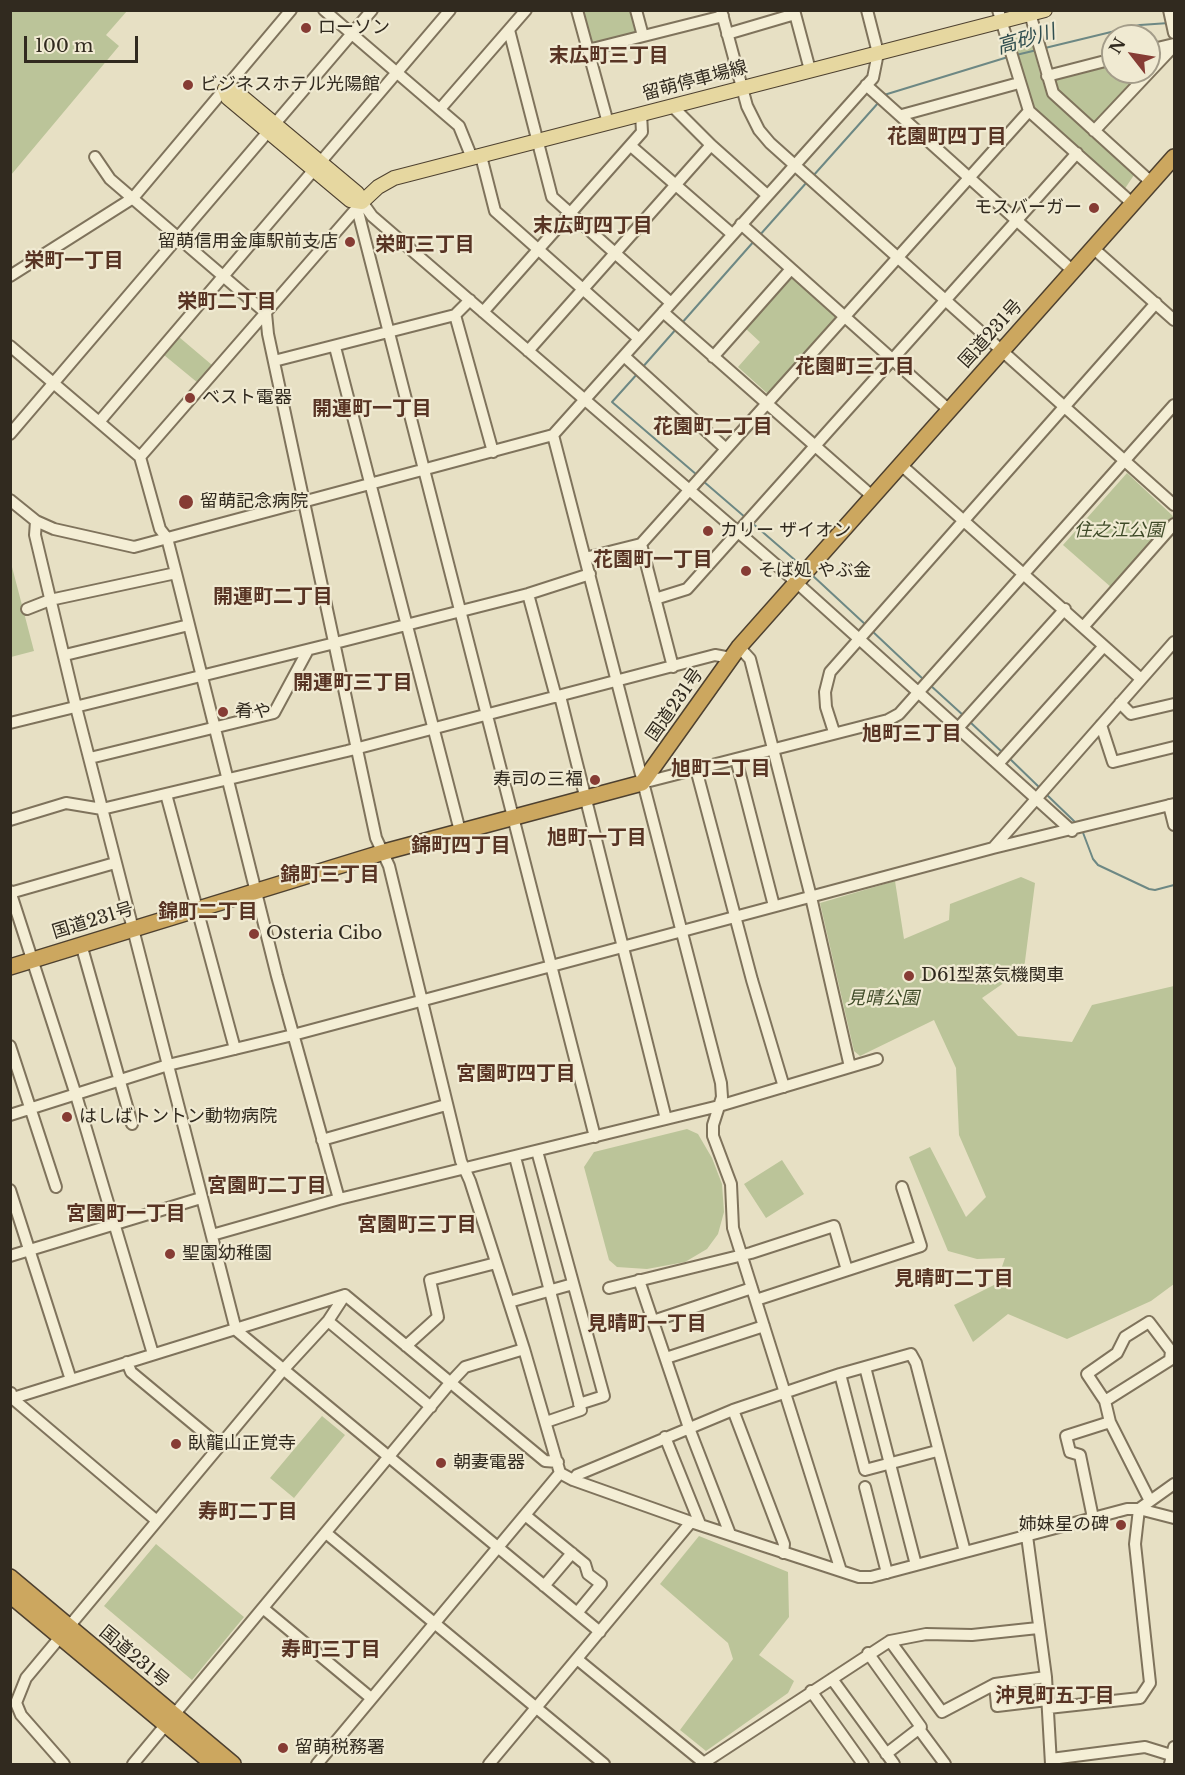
<!DOCTYPE html>
<meta charset="utf-8">
<style>
body{margin:0}
#map{position:relative;width:1185px;height:1775px;overflow:hidden;background:#e7e0c4;font-family:"Libre Baskerville",serif}
canvas{display:block}
.frame{position:absolute;inset:0;border:12px solid #312a1f;pointer-events:none}
.north{position:absolute;left:1101px;top:24px;width:60px;height:60px;box-sizing:border-box;background:#f0ead2;border:2px solid #a49d8a;border-radius:50%;rotate:301deg;font-size:16px;font-weight:700;line-height:24px;text-align:center;color:#312a1f}
.north::after{content:'';display:block;margin:auto;width:21px;height:27px;background:#863c34;clip-path:polygon(50% 0,100% 100%,50% 72%,0 100%)}
.scale{position:absolute;left:24px;top:36px;width:114px;height:27px;box-sizing:border-box;border:3px solid #312a1f;border-top:0;padding-left:8px;font-size:18px;line-height:21px;white-space:nowrap;color:#312a1f;-webkit-text-stroke:4px #f0ead2;paint-order:stroke}
</style>
<div id="map">
<canvas width="1185" height="1775"></canvas>
<div class="frame"></div>
<div class="north">N</div>
<div class="scale">100 m</div>
</div>
<script>
const c = document.querySelector('canvas').getContext('2d');
c.lineJoin = 'round';
function paint(path, color) {
  c.fillStyle = color;
  c.fill(path, 'evenodd');
}
function toPath(rows) {
  const path = new Path2D();
  for (const r of rows) {
    path.moveTo(r[0], r[1]);
    for (let i = 2; i < r.length; i += 2) path.lineTo(r[i], r[i + 1]);
  }
  return path;
}
function stroke(path, color, width, dash) {
  c.strokeStyle = color;
  c.lineWidth = width;
  c.lineCap = dash ? 'butt' : 'round';
  c.setLineDash(dash || []);
  c.stroke(path);
}
function write(font, color, halo, rows, align = 'center') {
  c.font = font + ' "Libre Baskerville","Noto Sans JP",serif';
  c.lineWidth = 4.5;
  c.setLineDash([]);
  c.textBaseline = 'middle';
  c.strokeStyle = halo;
  c.fillStyle = color;
  for (const [text, x, y, turn = 0] of rows) {
    c.save();
    c.translate(x, y);
    c.rotate((+turn || 0) * Math.PI / 180);
    c.textAlign = isNaN(turn) ? turn : align;
    if (halo) c.strokeText(text, 0, 0);
    c.fillText(text, 0, 0);
    c.restore();
  }
}
paint(toPath([
 [11,10,127,11,106,35,119,46,11,175],
 [584,11,631,11,636,32,591,43],
 [1030,35,1042,81,1113,63,1113,72,1144,72,1087,133,1134,175,1124,190,1035,111,1025,91,1012,39],
 [792,278,837,318,768,394,738,367,760,342,746,329],
 [179,337,212,365,198,383,164,355],
 [1127,473,1174,517,1112,588,1063,545],
 [12,567,34,651,11,657,10,568],
 [1021,877,1035,883,1024,969,982,998,1018,1036,1072,1042,1092,1005,1174,986,1174,1284,1151,1301,1067,1339,1008,1314,973,1342,954,1305,996,1284,1005,1258,977,1259,948,1251,909,1157,930,1147,966,1217,986,1197,959,1135,956,1068,934,1020,860,1056,854,1051,820,903,895,881,904,939,949,920,950,904],
 [687,1129,698,1134,712,1158,722,1184,724,1212,718,1234,707,1249,685,1262,647,1269,617,1267,609,1260,584,1167,594,1152],
 [782,1160,804,1194,766,1218,744,1184],
 [322,1416,345,1435,294,1498,270,1478],
 [699,1536,788,1572,789,1617,759,1655,794,1681,788,1693,706,1751,680,1730,733,1659,728,1643,660,1584],
 [156,1544,244,1617,192,1680,104,1606]
]), '#bbc499');
stroke(toPath([
 [1045,48,1140,25,1169,23],
 [1016,55,1037,50],
 [884,95,1008,57],
 [813,176,879,102],
 [759,236,807,182],
 [681,324,755,240],
 [641,369,677,328],
 [638,373,612,402,697,475],
 [703,481,746,518],
 [751,522,803,567],
 [812,575,867,626],
 [871,630,924,680],
 [930,685,964,716],
 [970,722,1003,753],
 [1008,757,1040,788],
 [1046,794,1077,824],
 [1082,830,1093,859,1098,865,1149,889,1155,890,1174,885]
]), '#6d8884', 2);
const minor = toPath([
 [324,10,459,126,472,158],
 [577,10,608,123],
 [636,10,643,36],
 [721,10,747,106,759,130,770,143,1174,505],
 [794,10,810,70],
 [998,10,1029,111,1133,204],
 [1029,10,1053,93,1152,183],
 [1169,10,1174,33],
 [509,30,552,197,671,303],
 [727,34,795,14],
 [588,50,723,16],
 [1149,50,1174,44],
 [1047,76,1113,59],
 [866,85,1073,271],
 [672,106,711,145,767,195],
 [440,109,526,10],
 [902,115,1019,83],
 [1094,131,1174,46],
 [631,146,732,234],
 [481,156,495,211,639,339],
 [95,157,110,179,266,313,268,334,376,838,389,866,461,1161,470,1181,524,1349,560,1473],
 [357,208,595,1137],
 [741,224,949,410],
 [1093,248,1174,320],
 [10,276,133,198,291,10],
 [483,312,642,132,641,114],
 [663,312,872,496],
 [455,315,493,452],
 [10,346,140,457],
 [335,347,460,831],
 [528,351,711,145],
 [624,356,726,449],
 [713,357,791,269],
 [274,361,455,315,470,300],
 [99,422,450,10],
 [10,434,372,10],
 [553,435,721,1083,722,1097,713,1125,713,1136,731,1184,733,1228,841,1571],
 [900,464,1141,679],
 [10,500,36,521,54,529,134,547,553,435,873,78,878,53,867,10],
 [36,521,35,535,76,707,236,1330,600,1632],
 [641,544,673,667],
 [585,558,641,544,1029,111],
 [528,594,556,697],
 [655,599,687,589,1077,153],
 [27,609,50,600,176,573],
 [1084,626,1174,524],
 [739,647,750,659,811,897,850,1067],
 [65,655,189,625],
 [560,696,666,1119],
 [1120,703,1131,714,1174,704],
 [10,723,343,641,528,594,590,574],
 [1101,725,1113,762,1174,747],
 [958,728,1065,609],
 [834,732,826,707,825,692,830,672,1156,303],
 [90,758,274,713,308,650],
 [736,759,774,906],
 [998,764,1104,646],
 [696,769,752,980,784,1087],
 [642,783,888,720,899,714,1174,405],
 [166,794,235,1049],
 [1169,805,1174,825],
 [10,820,66,803,102,809,347,751,715,655,731,658],
 [993,848,1174,642],
 [10,891,76,1095,153,1354],
 [10,893,115,863],
 [81,944,132,1124],
 [10,1046,56,1187],
 [10,1115,168,1065,293,1035,993,848,1174,804],
 [322,1140,446,1105],
 [537,1151,604,1396,579,1404],
 [515,1157,581,1410,546,1422],
 [10,1190,71,1380],
 [339,1199,277,976,176,573,167,538,160,529,140,457,362,202,372,216,796,582,1072,831],
 [212,1235,339,1199,719,1106,877,1059],
 [10,1256,201,1198],
 [639,1280,689,1428,730,1534],
 [609,1288,751,1253,834,1226,847,1270],
 [756,1300,921,1246,902,1187],
 [509,1302,573,1284],
 [328,1321,345,1295],
 [653,1321,752,1288],
 [406,1346,438,1317,430,1280,496,1263],
 [666,1358,764,1326],
 [127,1362,131,1372,220,1446],
 [865,1367,916,1565],
 [840,1374,865,1470,937,1451],
 [11,1393,12,1398,157,1521],
 [10,1399,345,1295,545,1461,558,1462],
 [1105,1401,1170,1360,1171,1351,1149,1322,1125,1337,1117,1353,1087,1374,1105,1401,1110,1422,1150,1501],
 [733,1410,784,1544,783,1553],
 [665,1437,700,1524],
 [560,1473,573,1480,691,1522,859,1577,871,1577,1127,1509,1139,1509,1174,1518],
 [573,1480,577,1475,733,1410,840,1374,911,1354,916,1363,965,1552],
 [865,1487,887,1573],
 [525,1515,585,1564,588,1574,601,1584,577,1613],
 [1093,1518,1080,1455,1070,1452,1066,1436,1110,1422],
 [326,1533,604,1764],
 [1027,1536,1046,1677,1051,1764],
 [544,1586,572,1553],
 [264,1609,371,1698],
 [890,1641,942,1712,995,1684,1046,1677],
 [868,1653,921,1727,886,1754],
 [577,1659,704,1763],
 [832,1679,894,1764],
 [995,1684,997,1706,1047,1700],
 [811,1691,863,1764],
 [1048,1708,1140,1698,1150,1683,1135,1544,1139,1509,1174,1484],
 [919,1729,945,1764],
 [1051,1759,1145,1747,1171,1755],
 [64,1764,21,1715,16,1703,26,1678,283,1370,328,1321,431,1407],
 [133,1764,450,1383,465,1367,524,1349],
 [317,1764,560,1473],
 [489,1764,691,1522],
 [702,1764,890,1641,926,1634,972,1635,1038,1628],
 [1170,1764,1174,1747]
]);
const major = toPath([
 [225,89,234,90,357,193,362,202,350,200,228,98,225,89],
 [362,202,378,187,394,178,1045,10]
]);
const highway = toPath([
 [10,967,384,852,642,783,739,647,1174,157],
 [10,1577,233,1764],
 [10,1595,213,1764]
]);
stroke(minor, '#7f735c', 14);
stroke(major, '#4e4130', 16);
stroke(highway, '#4e4130', 18);
stroke(minor, '#f4eed5', 10);
stroke(major, '#e6d7a0', 14);
stroke(highway, '#cca75f', 15);
for (const [x, y, r, color] of [
 [306,28,6,"#863c34"],
 [188,85,6,"#863c34"],
 [1094,208,6,"#863c34"],
 [350,242,6,"#863c34"],
 [190,398,6,"#863c34"],
 [186,502,8,"#863c34"],
 [708,531,6,"#863c34"],
 [746,571,6,"#863c34"],
 [223,712,6,"#863c34"],
 [595,780,6,"#863c34"],
 [254,934,6,"#863c34"],
 [909,976,6,"#863c34"],
 [67,1117,6,"#863c34"],
 [170,1254,6,"#863c34"],
 [176,1444,6,"#863c34"],
 [441,1463,6,"#863c34"],
 [1121,1525,6,"#863c34"],
 [283,1748,6,"#863c34"]
]) {
  const dot = new Path2D();
  dot.arc(x, y, r, 0, 2 * Math.PI);
  c.fillStyle = color;
  c.fill(dot);
  stroke(dot, '#f0ead2', 2);
}
write('18px', '#312a1f', '#f0ead2', [
 ["ローソン",318,28],
 ["ビジネスホテル光陽館",200,85],
 ["モスバーガー",1082,208,"right"],
 ["留萌信用金庫駅前支店",338,242,"right"],
 ["ベスト電器",202,398],
 ["留萌記念病院",200,502],
 ["カリー ザイオン",720,531],
 ["そば処 やぶ金",758,571],
 ["肴や",235,712],
 ["寿司の三福",583,780,"right"],
 ["Osteria Cibo",266,934],
 ["D61型蒸気機関車",921,976],
 ["はしばトントン動物病院",79,1117],
 ["聖園幼稚園",182,1254],
 ["臥龍山正覚寺",188,1444],
 ["朝妻電器",453,1463],
 ["姉妹星の碑",1109,1525,"right"],
 ["留萌税務署",295,1748]
], 'left');
write('18px', '#312a1f', '#f0ead2', [
 ["留萌停車場線",695,81,-15],
 ["国道231号",991,334,-48],
 ["国道231号",675,705,-55],
 ["国道231号",93,921,-17],
 ["国道231号",134,1657,40]
]);
write('italic 18px', '#3f4b28', '#f0ead2', [
 ["住之江公園",1119,531],
 ["見晴公園",883,999]
]);
write('italic 20px', '#304e4f', '#f0ead2', [
 ["高砂川",1026,40,-16]
]);
write('bold 20px', '#583424', '#f0ead2', [
 ["末広町三丁目",609,56],
 ["花園町四丁目",947,137],
 ["末広町四丁目",593,226],
 ["栄町三丁目",425,245],
 ["栄町一丁目",74,261],
 ["栄町二丁目",227,302],
 ["花園町三丁目",855,367],
 ["開運町一丁目",372,409],
 ["花園町二丁目",713,427],
 ["花園町一丁目",653,560],
 ["開運町二丁目",273,597],
 ["開運町三丁目",353,683],
 ["旭町三丁目",912,734],
 ["旭町二丁目",721,769],
 ["旭町一丁目",597,838],
 ["錦町四丁目",461,846],
 ["錦町三丁目",330,875],
 ["錦町二丁目",208,912],
 ["宮園町四丁目",516,1074],
 ["宮園町二丁目",267,1186],
 ["宮園町一丁目",126,1214],
 ["宮園町三丁目",417,1225],
 ["見晴町二丁目",954,1279],
 ["見晴町一丁目",647,1324],
 ["寿町二丁目",248,1512],
 ["寿町三丁目",331,1650],
 ["沖見町五丁目",1055,1696]
]);
</script>
